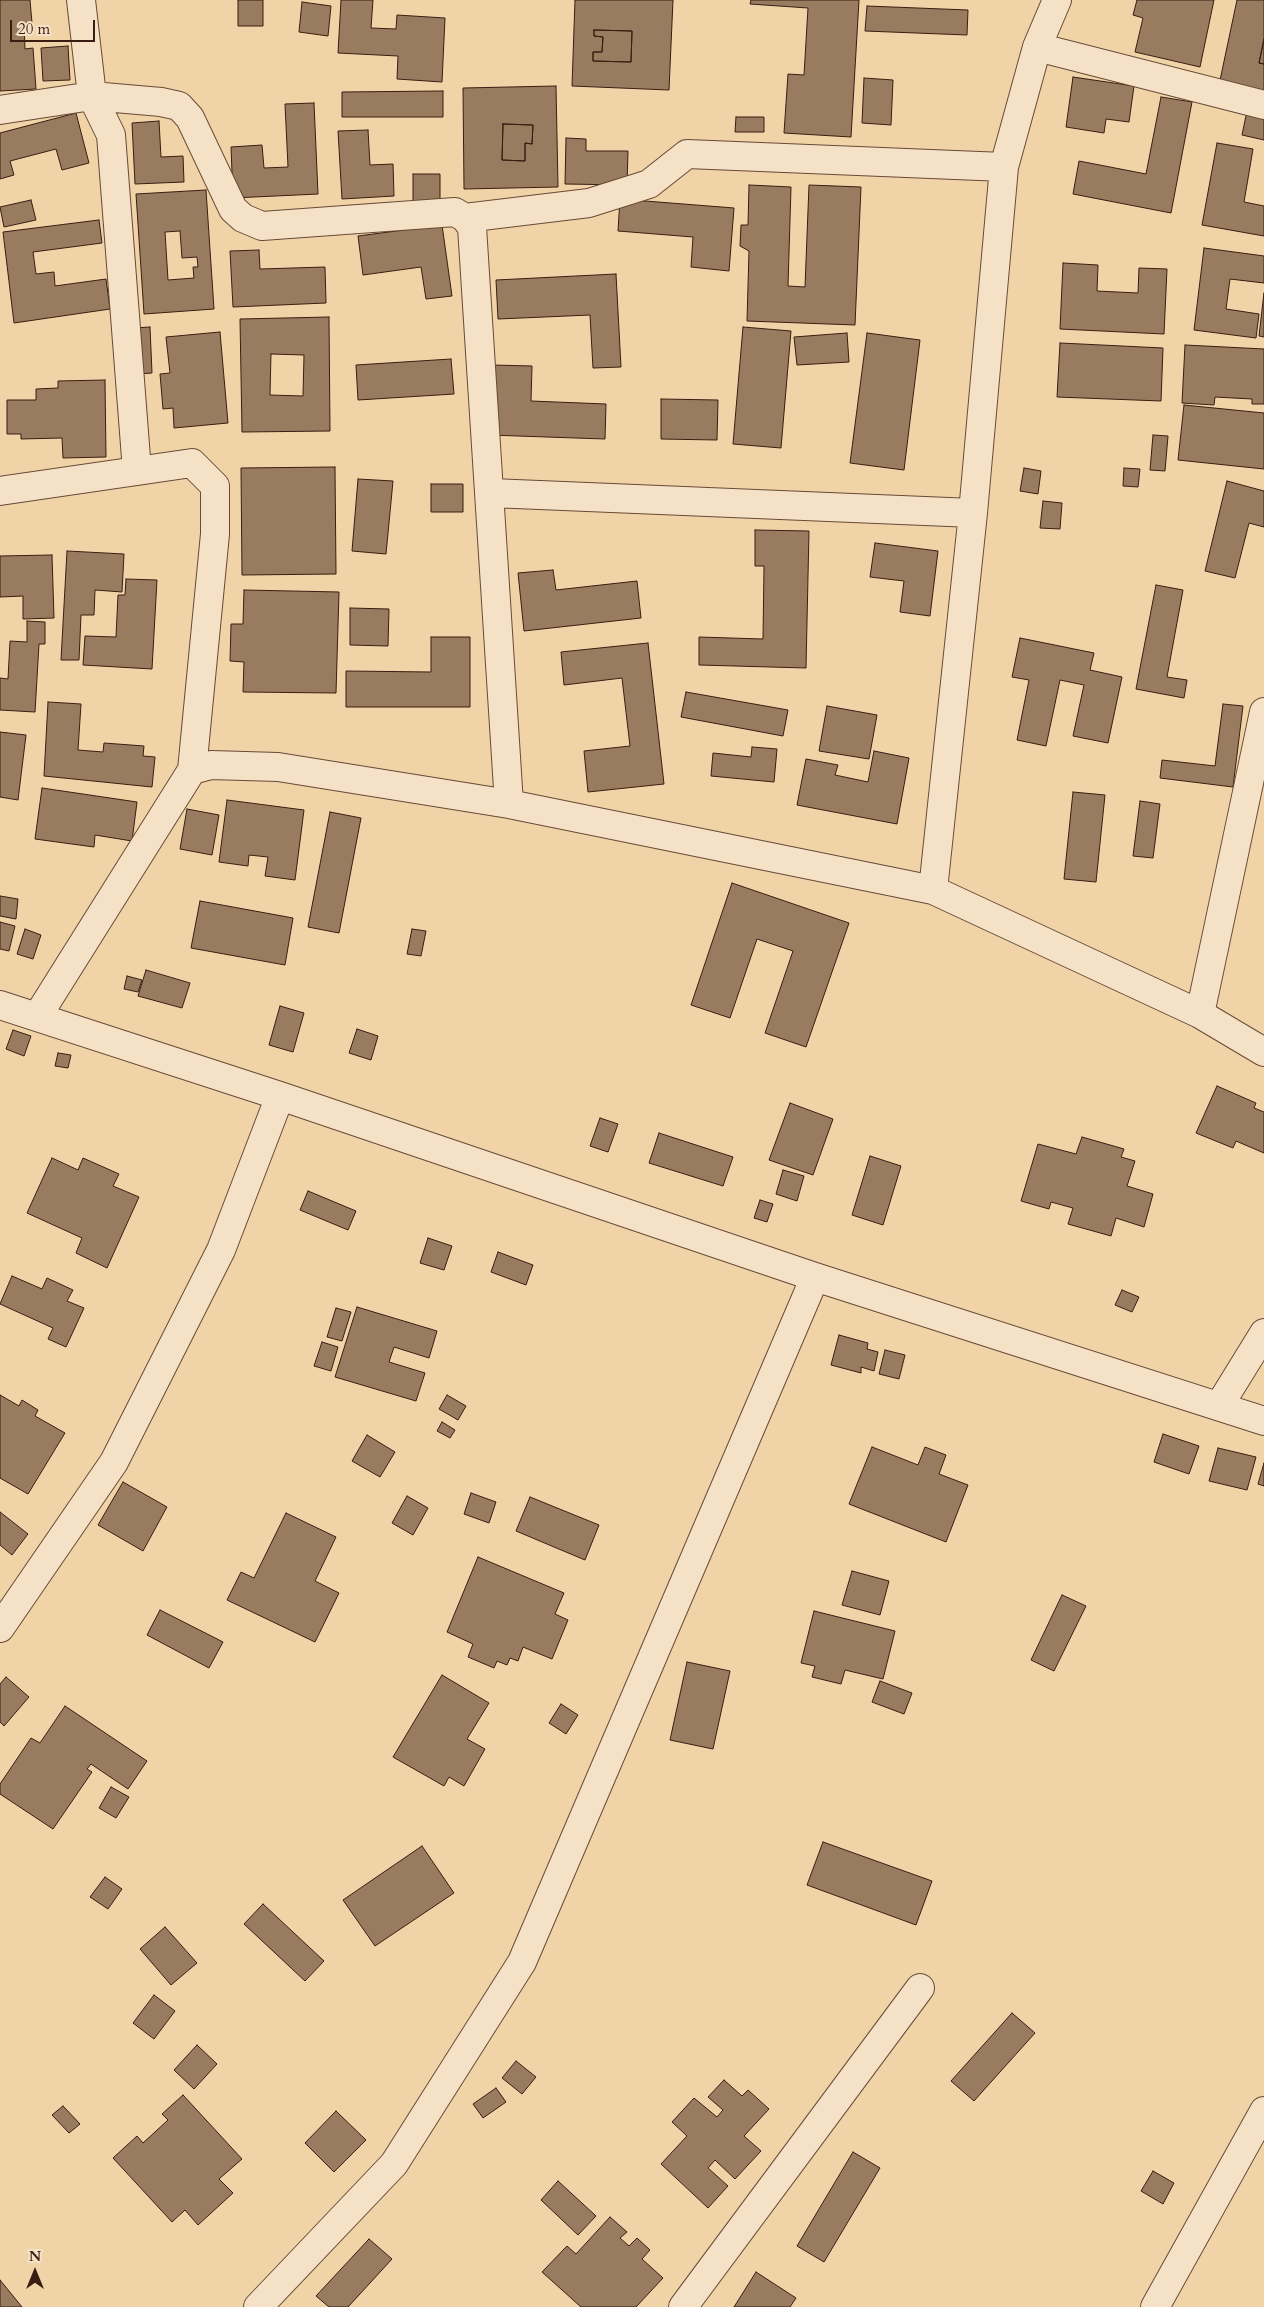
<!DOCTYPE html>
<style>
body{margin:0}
#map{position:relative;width:1264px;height:2307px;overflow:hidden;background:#f0d3a7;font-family:Cardo,serif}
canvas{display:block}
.north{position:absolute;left:10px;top:2247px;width:50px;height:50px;-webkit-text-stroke:4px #f5e2c6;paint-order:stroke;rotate:0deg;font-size:14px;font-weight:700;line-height:20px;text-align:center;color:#3a1d12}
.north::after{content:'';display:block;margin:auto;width:18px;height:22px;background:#3a1d12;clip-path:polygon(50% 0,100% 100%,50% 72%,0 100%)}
.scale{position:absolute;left:10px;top:20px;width:85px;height:22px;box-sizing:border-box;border:2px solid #3a1d12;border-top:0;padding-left:6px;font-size:15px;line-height:18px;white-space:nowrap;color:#3a1d12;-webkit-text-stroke:4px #f5e2c6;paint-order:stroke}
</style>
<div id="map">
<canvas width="1264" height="2307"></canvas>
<div class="north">N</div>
<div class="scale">20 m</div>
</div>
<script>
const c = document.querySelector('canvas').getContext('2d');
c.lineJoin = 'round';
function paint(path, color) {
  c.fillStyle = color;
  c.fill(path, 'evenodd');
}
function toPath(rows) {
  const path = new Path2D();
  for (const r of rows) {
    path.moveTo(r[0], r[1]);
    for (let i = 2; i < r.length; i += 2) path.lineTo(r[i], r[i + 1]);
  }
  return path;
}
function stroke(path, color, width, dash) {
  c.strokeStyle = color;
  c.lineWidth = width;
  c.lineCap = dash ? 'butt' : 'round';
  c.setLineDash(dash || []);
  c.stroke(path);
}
const building = toPath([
 [0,0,30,0,32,23,24,23,25,49,33,48,36,89,0,91,0,0],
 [238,0,263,0,263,26,238,26,238,0],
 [341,0,373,0,371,28,396,29,397,15,445,18,442,82,397,79,398,56,338,53,341,0],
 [575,0,673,0,669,90,572,86,575,0],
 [594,30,632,31,631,62,593,61,593,52,602,52,603,37,594,36,594,30],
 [751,0,859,0,851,137,784,133,788,74,804,75,808,8,750,4,751,0],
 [1137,0,1214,0,1200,67,1135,52,1143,18,1133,15,1137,0],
 [1237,0,1264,0,1264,39,1259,63,1264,64,1264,94,1219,85,1237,0],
 [302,2,331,6,328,36,299,32,302,2],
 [867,6,968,10,967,35,865,31,867,6],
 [594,30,632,31,631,62,593,61,593,52,602,52,603,37,594,36,594,30],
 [1264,39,1264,64,1259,63,1264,39],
 [68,46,70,80,43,81,41,48,68,46],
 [1073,77,1134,86,1129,122,1106,119,1104,133,1066,127,1073,77],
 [864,78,893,80,891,125,862,123,864,78],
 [556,86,558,187,464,189,463,88,556,86],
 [503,124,533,125,532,144,525,143,525,161,502,160,503,124],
 [443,91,443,117,342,117,342,92,443,91],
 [1161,97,1192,102,1171,213,1073,194,1079,161,1146,174,1161,97],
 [314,103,318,194,233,198,231,147,262,145,264,168,288,167,285,104,314,103],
 [1247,111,1264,115,1264,140,1242,135,1247,111],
 [76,113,89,163,62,170,56,149,10,161,14,175,0,179,0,133,76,113],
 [736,117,764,117,764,132,735,132,736,117],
 [159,121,161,157,183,156,184,182,135,184,132,123,159,121],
 [503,124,533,125,532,144,525,143,525,161,502,160,503,124],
 [368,130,370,165,393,164,394,196,342,199,338,131,368,130],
 [566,138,586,139,586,151,628,151,627,185,565,184,566,138],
 [1217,143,1253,149,1244,202,1264,206,1264,236,1202,225,1217,143],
 [413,174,440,174,440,201,413,201,413,174],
 [749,185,791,187,788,286,805,287,809,185,861,187,855,325,747,321,749,251,740,246,741,225,748,225,749,185],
 [206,190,214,309,144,314,136,194,206,190],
 [180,231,182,258,197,257,198,267,193,267,194,278,168,280,165,232,180,231],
 [620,199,734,208,729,271,691,267,693,237,618,231,620,199],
 [31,200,36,220,4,227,0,207,31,200],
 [99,220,102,243,33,252,36,274,54,272,55,286,106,279,110,309,14,323,3,232,99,220],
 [442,225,452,296,426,299,421,267,363,275,358,236,442,225],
 [1204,248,1264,256,1264,283,1230,279,1226,309,1259,314,1256,338,1194,330,1204,248],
 [259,250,260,269,325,267,326,303,233,307,230,251,259,250],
 [1063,263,1098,265,1097,291,1138,293,1139,268,1167,269,1164,334,1060,329,1063,263],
 [616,274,621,367,593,368,590,315,498,319,496,280,616,274],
 [1264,293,1264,337,1259,336,1264,293],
 [329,317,330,431,242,432,240,319,329,317],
 [271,354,304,355,303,396,270,395,271,354],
 [150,327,152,373,137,374,134,328,150,327],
 [743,327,791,331,781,448,733,444,743,327],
 [220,332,228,423,174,428,173,408,163,409,160,374,170,373,166,337,220,332],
 [847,333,849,362,797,365,794,337,847,333],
 [867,333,920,340,904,470,850,463,867,333],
 [1060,343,1163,348,1161,401,1057,397,1060,343],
 [1185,345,1264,349,1264,404,1252,404,1252,399,1215,397,1214,405,1182,403,1185,345],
 [451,359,454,394,358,400,356,365,451,359],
 [492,365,532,366,531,401,606,404,605,439,489,435,492,365],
 [105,380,106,457,63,458,62,438,21,439,21,434,7,434,7,400,36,400,36,389,58,388,58,381,105,380],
 [661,399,718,400,717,440,661,439,661,399],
 [1184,405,1264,413,1264,469,1178,460,1184,405],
 [1153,435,1168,436,1165,471,1150,470,1153,435],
 [335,467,336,574,242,575,241,468,335,467],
 [1024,468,1041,471,1038,494,1020,491,1024,468],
 [1124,468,1140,469,1138,487,1123,486,1124,468],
 [358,479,393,481,386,554,352,551,358,479],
 [1227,481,1264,491,1264,527,1249,523,1235,578,1205,571,1227,481],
 [431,484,463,484,463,512,431,512,431,484],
 [1043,501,1062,503,1060,529,1040,528,1043,501],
 [755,530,809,531,806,668,699,665,699,637,763,639,764,566,755,566,755,530],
 [875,543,938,551,930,616,900,612,904,581,870,577,875,543],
 [67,551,124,554,122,592,95,590,94,615,81,615,79,660,61,660,67,551],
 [52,555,54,618,23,619,23,596,0,597,0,556,52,555],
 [553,570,556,590,637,581,641,618,524,631,518,573,553,570],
 [126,579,157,580,152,669,83,665,85,636,116,637,118,595,125,595,126,579],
 [1156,585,1183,590,1167,677,1187,680,1184,698,1136,689,1156,585],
 [244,590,339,592,336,693,243,692,244,662,230,661,231,624,243,624,244,590],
 [350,608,389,609,388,646,350,645,350,608],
 [27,621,45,622,45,644,39,644,35,712,0,710,0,678,8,679,10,641,27,642,27,621],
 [431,637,470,637,470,707,346,707,346,671,431,672,431,637],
 [1020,638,1094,653,1090,670,1122,677,1108,743,1073,736,1084,685,1060,680,1046,746,1017,740,1029,680,1012,677,1020,638],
 [648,643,664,784,588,792,584,751,630,746,622,678,564,685,561,652,648,643],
 [686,692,788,710,783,736,681,717,686,692],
 [48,702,81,704,78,750,103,752,104,743,144,746,143,756,155,757,152,787,44,776,48,702],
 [1223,704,1243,706,1233,787,1160,778,1162,760,1215,766,1223,704],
 [827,706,877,715,869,759,819,751,827,706],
 [0,732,26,735,18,800,0,797,0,732],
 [752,747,777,749,774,782,711,776,713,753,751,757,752,747],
 [874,751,909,758,897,824,797,805,806,759,838,765,835,775,868,782,874,751],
 [42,788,137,802,132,841,95,835,94,847,35,839,42,788],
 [1073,792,1105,795,1096,882,1064,879,1073,792],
 [227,800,304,810,295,880,265,876,268,857,249,855,248,866,219,862,227,800],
 [1140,801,1160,804,1153,858,1133,856,1140,801],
 [187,809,219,815,212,855,180,849,187,809],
 [330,812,361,818,339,933,308,927,330,812],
 [732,883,849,923,806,1047,765,1033,793,951,757,939,730,1018,691,1005,732,883],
 [0,896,18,899,16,919,0,916,0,896],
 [200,901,293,918,285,965,191,948,200,901],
 [0,922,15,926,9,951,0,949,0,922],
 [25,929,41,935,33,959,17,954,25,929],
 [412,929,426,931,421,956,407,954,412,929],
 [146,970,190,983,182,1008,138,996,146,970],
 [127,976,142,980,138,992,124,989,127,976],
 [280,1006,304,1013,293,1052,269,1045,280,1006],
 [357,1029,378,1036,371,1060,349,1053,357,1029],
 [13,1030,31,1036,24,1056,6,1049,13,1030],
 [58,1053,71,1055,68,1068,55,1066,58,1053],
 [1217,1086,1256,1103,1254,1108,1264,1112,1264,1153,1236,1141,1233,1148,1196,1133,1217,1086],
 [790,1103,833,1119,813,1175,769,1160,790,1103],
 [600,1118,618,1124,608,1152,590,1146,600,1118],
 [659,1133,733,1157,723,1186,649,1163,659,1133],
 [1082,1137,1124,1149,1121,1157,1135,1161,1127,1186,1153,1194,1144,1227,1116,1218,1111,1236,1068,1224,1073,1208,1051,1202,1049,1209,1021,1201,1038,1144,1076,1154,1082,1137],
 [870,1156,901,1166,883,1225,852,1215,870,1156],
 [52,1158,78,1170,83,1158,119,1174,113,1186,139,1197,107,1268,76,1253,82,1238,27,1213,52,1158],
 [783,1170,804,1176,797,1201,776,1194,783,1170],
 [308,1191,356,1211,348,1230,300,1210,308,1191],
 [760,1200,773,1204,767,1222,754,1218,760,1200],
 [428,1238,452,1246,444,1270,420,1263,428,1238],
 [498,1252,533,1265,526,1285,491,1272,498,1252],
 [12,1276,42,1289,47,1278,73,1290,67,1301,84,1308,66,1347,48,1339,53,1328,0,1304,12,1276],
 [1122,1290,1139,1297,1132,1312,1115,1305,1122,1290],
 [357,1307,437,1331,429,1358,394,1347,389,1362,425,1373,416,1401,335,1377,357,1307],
 [336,1308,351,1312,342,1341,327,1337,336,1308],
 [839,1335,868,1343,867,1349,878,1352,874,1371,861,1367,861,1373,831,1365,839,1335],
 [322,1342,338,1347,331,1371,314,1366,322,1342],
 [885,1350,905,1355,899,1379,879,1374,885,1350],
 [0,1395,19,1406,22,1400,38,1410,35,1416,65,1433,28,1494,0,1478,0,1395],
 [447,1395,466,1406,458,1420,439,1409,447,1395],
 [442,1422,455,1430,450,1438,437,1431,442,1422],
 [1163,1434,1199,1446,1189,1474,1154,1462,1163,1434],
 [367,1435,395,1452,380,1477,352,1461,367,1435],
 [872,1447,918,1465,925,1447,946,1455,939,1474,968,1485,946,1542,849,1504,872,1447],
 [1218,1448,1256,1457,1247,1490,1209,1481,1218,1448],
 [1264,1463,1264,1486,1258,1484,1264,1463],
 [123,1482,167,1507,143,1551,98,1525,123,1482],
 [471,1493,496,1502,489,1523,464,1514,471,1493],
 [407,1496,428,1508,413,1535,392,1523,407,1496],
 [530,1497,599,1525,585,1560,516,1531,530,1497],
 [0,1512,28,1534,12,1555,0,1545,0,1512],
 [286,1513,336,1537,315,1581,339,1593,315,1642,227,1600,241,1572,254,1578,286,1513],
 [478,1557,564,1593,555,1614,568,1620,552,1659,523,1647,518,1661,510,1658,507,1665,497,1661,494,1668,468,1657,473,1644,447,1632,478,1557],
 [852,1571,889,1581,880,1615,842,1605,852,1571],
 [1062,1595,1086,1606,1054,1671,1031,1660,1062,1595],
 [160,1610,223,1642,209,1668,147,1635,160,1610],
 [814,1611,895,1631,883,1679,845,1670,841,1684,812,1677,815,1666,801,1663,814,1611],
 [687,1662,730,1671,713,1749,670,1740,687,1662],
 [442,1675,489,1703,467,1739,485,1749,464,1786,449,1777,444,1786,393,1757,442,1675],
 [6,1677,29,1697,4,1726,0,1722,0,1684,6,1677],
 [880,1681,912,1693,904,1714,872,1702,880,1681],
 [561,1704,578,1715,566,1734,549,1723,561,1704],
 [65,1706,147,1761,128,1789,91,1764,87,1769,92,1772,53,1829,0,1794,0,1784,31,1738,40,1743,65,1706],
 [111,1787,129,1797,116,1818,99,1808,111,1787],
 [823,1842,932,1881,916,1925,807,1885,823,1842],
 [422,1846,454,1893,375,1946,343,1900,422,1846],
 [105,1877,122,1889,108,1909,90,1897,105,1877],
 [263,1904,324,1961,305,1981,244,1924,263,1904],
 [165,1927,197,1963,171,1985,140,1949,165,1927],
 [154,1995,175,2011,154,2039,133,2023,154,1995],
 [1012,2013,1035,2033,974,2101,951,2081,1012,2013],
 [197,2045,217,2064,194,2089,174,2070,197,2045],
 [516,2061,536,2077,522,2094,502,2078,516,2061],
 [724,2080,742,2096,748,2090,769,2109,744,2136,761,2151,735,2179,715,2160,708,2168,728,2186,708,2208,661,2164,687,2136,672,2122,694,2098,717,2117,723,2110,708,2097,724,2080],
 [496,2088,506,2102,483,2118,473,2104,496,2088],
 [183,2095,242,2159,219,2179,233,2193,198,2225,185,2210,172,2222,113,2158,137,2136,143,2143,168,2120,162,2114,183,2095],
 [63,2106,80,2124,69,2133,52,2115,63,2106],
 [336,2111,366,2140,334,2172,305,2143,336,2111],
 [853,2152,880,2168,824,2262,797,2246,853,2152],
 [1153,2171,1174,2183,1163,2204,1141,2191,1153,2171],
 [558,2181,596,2216,578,2235,541,2200,558,2181],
 [610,2217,627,2232,620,2238,629,2246,637,2238,650,2250,642,2259,663,2278,636,2307,581,2307,542,2272,567,2246,576,2254,610,2217],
 [369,2239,392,2259,348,2307,329,2307,316,2296,369,2239],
 [756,2272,796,2298,790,2307,734,2307,756,2272],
 [0,2280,22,2307,0,2307,0,2280]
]);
paint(building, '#997c5f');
stroke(building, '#3a1d12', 1);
const minor = toPath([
 [81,0,92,96,111,135,137,471],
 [1037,47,1264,105],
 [0,110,92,96,161,102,179,106,190,118,233,209,243,218,262,226,455,212,465,218,472,227,509,804],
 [465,218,589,203,649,184,687,154,1004,167],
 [0,491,192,463,215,486,215,534,192,770,37,1017],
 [491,493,973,513],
 [192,770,211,765,278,767,509,804,933,890,1200,1014,1264,1052],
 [933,890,973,513,1004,167,1037,47,1057,0],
 [0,1005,280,1096,815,1277,1264,1421],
 [1200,1014,1264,712],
 [1219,1406,1264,1333],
 [0,1628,114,1462,221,1250,280,1096],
 [258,2307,394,2164,522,1962,815,1277],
 [683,2307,920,1988],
 [1155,2307,1264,2111]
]);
stroke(minor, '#684a37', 30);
stroke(minor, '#f5e2c6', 28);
</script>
